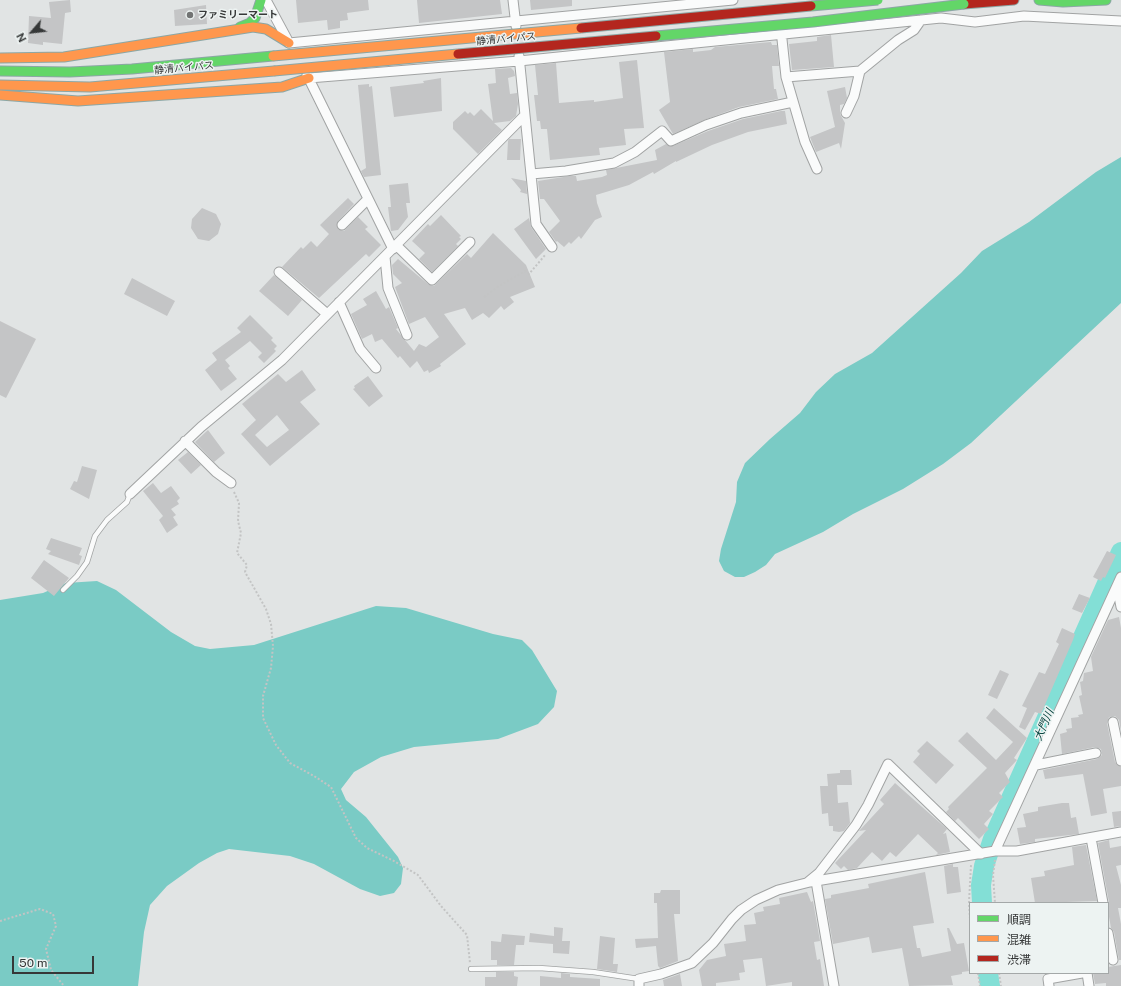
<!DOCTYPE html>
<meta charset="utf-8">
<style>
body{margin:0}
#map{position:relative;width:1121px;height:986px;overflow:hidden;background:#e1e4e4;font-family:"Public Sans","Noto Sans JP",sans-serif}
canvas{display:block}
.legend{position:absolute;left:969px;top:902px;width:140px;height:72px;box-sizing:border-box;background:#edf3f2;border:1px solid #a4a8a8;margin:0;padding:5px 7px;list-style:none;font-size:12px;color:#363838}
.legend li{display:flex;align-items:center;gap:8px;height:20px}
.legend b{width:20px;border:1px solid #a4a8a8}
.north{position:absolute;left:12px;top:12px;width:40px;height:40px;-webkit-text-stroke:3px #edf3f2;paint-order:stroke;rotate:242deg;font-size:11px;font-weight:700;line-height:16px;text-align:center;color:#363838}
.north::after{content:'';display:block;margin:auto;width:14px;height:18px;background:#363838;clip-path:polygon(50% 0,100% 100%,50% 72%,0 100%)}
.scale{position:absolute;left:12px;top:956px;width:82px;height:18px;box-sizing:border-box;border:2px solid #363838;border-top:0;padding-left:5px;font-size:12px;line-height:14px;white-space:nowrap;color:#363838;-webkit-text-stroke:3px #edf3f2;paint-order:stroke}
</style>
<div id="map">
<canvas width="1121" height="986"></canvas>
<ul class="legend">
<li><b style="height:5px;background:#63d668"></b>順調</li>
<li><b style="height:5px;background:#ff974d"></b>混雑</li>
<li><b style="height:5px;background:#b3261e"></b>渋滞</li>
</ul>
<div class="north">N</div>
<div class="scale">50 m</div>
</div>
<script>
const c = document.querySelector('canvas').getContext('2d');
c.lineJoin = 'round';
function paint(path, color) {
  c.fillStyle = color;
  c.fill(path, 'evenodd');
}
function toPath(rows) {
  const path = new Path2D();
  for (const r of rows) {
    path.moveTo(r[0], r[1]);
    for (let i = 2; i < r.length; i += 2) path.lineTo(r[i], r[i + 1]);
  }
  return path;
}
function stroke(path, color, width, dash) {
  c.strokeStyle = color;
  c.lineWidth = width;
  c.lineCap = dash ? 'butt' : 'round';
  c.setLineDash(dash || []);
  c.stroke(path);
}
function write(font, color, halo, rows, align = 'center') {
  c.font = font + ' "Public Sans","Noto Sans JP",sans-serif';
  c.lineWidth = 3;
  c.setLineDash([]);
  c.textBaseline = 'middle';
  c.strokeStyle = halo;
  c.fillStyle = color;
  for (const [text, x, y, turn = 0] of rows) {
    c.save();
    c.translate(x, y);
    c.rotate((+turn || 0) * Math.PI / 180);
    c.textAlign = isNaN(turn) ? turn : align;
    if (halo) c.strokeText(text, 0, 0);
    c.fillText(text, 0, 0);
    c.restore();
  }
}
paint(toPath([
 [1121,157,1121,303,971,443,943,464,903,489,853,514,823,532,775,554,766,565,755,572,744,577,735,577,724,571,719,561,721,549,736,502,737,482,745,463,770,439,800,413,816,392,835,374,872,353,961,273,982,251,1029,222,1096,172],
 [97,581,116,590,171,632,195,646,210,649,254,645,376,606,406,608,493,634,522,640,532,650,557,691,554,707,538,724,498,739,414,747,381,757,354,772,341,789,346,800,366,817,398,857,403,868,401,884,394,893,380,896,360,889,314,864,290,856,229,849,217,853,199,863,167,886,150,905,144,932,138,986,0,986,0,600,43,593,66,583]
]), '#7acbc5');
stroke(toPath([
 [982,903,981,885,984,866,993,839,1121,552],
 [988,973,990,986]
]), '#83dfd6', 20);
paint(toPath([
 [70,0,71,12,65,13,62,44,43,42,43,45,28,43,29,16,51,18,49,2],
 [296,0,368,0,369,10,347,13,348,20,340,21,340,28,328,30,327,20,298,23],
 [417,0,500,0,502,14,419,23],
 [530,0,572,0,572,6,531,10],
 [206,5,207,24,175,26,174,10],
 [831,35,834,67,792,70,789,44,817,41,817,37],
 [771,42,772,45,777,45,779,66,772,66,774,89,776,89,778,99,739,107,704,120,673,134,659,110,670,102,664,52,693,49,693,52,711,50,715,47],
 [637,60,644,128,624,129,626,145,599,148,600,155,550,160,547,129,541,129,540,121,537,121,534,95,538,95,535,65,556,63,559,103,594,100,594,102,623,98,619,62],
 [511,68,514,71,515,76,508,78,510,94,517,93,518,104,516,116,510,121,494,123,502,130,478,154,453,129,453,122,465,111,468,114,470,112,474,116,481,109,493,121,488,84,496,83,495,69],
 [441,78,442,111,394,117,390,87,424,83,423,81],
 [369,84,369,87,372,86,381,175,364,177,361,171,366,168,358,85],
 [845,87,847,98,844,104,840,105,840,114,845,123,841,149,839,143,816,152,810,137,835,127,827,91],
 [781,111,785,111,787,124,748,132,712,145,676,162,676,161,654,174,653,172,629,185,596,195,597,203,602,217,595,220,581,239,579,236,571,244,569,242,564,247,557,241,556,242,549,232,560,221,544,199,540,199,538,181,570,176,576,176,577,181,602,177,607,175,606,170,657,160,655,150,666,144,673,146,708,131,743,119],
 [509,139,521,139,520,160,507,160,508,141],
 [511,178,526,181,527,194,520,192,521,190],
 [408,183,410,203,406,203,408,217,398,230,391,231,388,207,391,207,389,185],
 [348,198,354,204,338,221,338,229,344,231,358,217,368,227,365,229,381,245,369,257,366,254,319,298,282,267,301,247,303,249,311,241,317,247,329,234,320,225],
 [202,208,216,214,221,224,218,234,209,241,198,239,191,228,192,219],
 [441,215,461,236,459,237,461,239,456,244,458,246,432,272,419,259,425,253,412,241,428,224,430,226],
 [529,218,531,227,546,249,536,259,514,229],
 [493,233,526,265,535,287,510,297,514,302,504,310,501,306,489,318,483,313,472,320,465,308,444,314,466,344,440,364,441,366,429,373,428,370,424,372,417,361,410,368,400,356,398,358,382,339,375,342,372,334,362,339,351,314,367,305,363,299,376,291,386,309,389,307,398,328,396,329,414,351,419,344,426,347,439,337,425,317,409,324,395,287,402,283,393,274,392,265,398,259,428,284,434,286,467,254,471,258],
 [274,275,302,300,288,316,259,291],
 [132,278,175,301,167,316,124,294],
 [250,315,273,338,271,340,277,346,274,349,276,351,264,363,258,357,262,353,250,341,225,360,230,366,228,368,237,379,221,391,205,370,217,360,212,353,241,332,237,328],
 [0,321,36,339,6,398,0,395],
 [302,370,316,390,300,402,320,424,270,466,241,434,256,420,242,404,278,374,286,382],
 [277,415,289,430,267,447,255,435],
 [368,376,383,396,369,407,353,389,355,388,354,386],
 [208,430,225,453,214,462,195,442],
 [188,452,201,465,191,474,178,460],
 [82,466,97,470,89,499,70,489,74,481,77,482],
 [153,483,161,493,171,486,180,498,177,501,179,504,171,509,176,515,173,517,178,525,167,533,159,520,163,516,143,491],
 [51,538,82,548,79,555,82,556,79,565,48,554,51,551,46,549],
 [1107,551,1116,555,1105,578,1103,577,1101,581,1093,577],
 [44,560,69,578,54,596,31,578],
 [1079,594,1090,598,1082,613,1072,609],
 [1119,617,1121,628,1121,731,1119,720,1115,716,1109,717,1107,723,1115,762,1121,767,1121,786,1103,789,1107,813,1091,816,1083,774,1045,779,1043,770,1097,759,1102,755,1101,749,1095,747,1062,754,1060,734,1067,732,1066,729,1072,728,1071,718,1079,717,1078,715,1083,714,1079,696,1082,695,1080,682,1083,681,1084,673,1093,671,1091,657,1108,620],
 [1062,628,1075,634,1073,640,1041,714,1035,712,1025,730,1019,727,1027,708,1022,706,1039,672,1045,674,1059,644,1056,642],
 [1000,670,1009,674,997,699,988,695],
 [994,708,1027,738,1014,758,1017,760,1005,773,1010,782,999,793,1003,797,989,811,993,814,984,824,989,829,979,839,958,818,955,821,946,812,949,809,948,807,987,768,958,741,967,732,996,760,1013,742,986,718],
 [927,741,954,765,936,784,913,762,920,754,917,751],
 [840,770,851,770,852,785,837,785,838,803,848,802,850,823,844,831,839,832,833,831,833,826,829,826,828,813,822,814,820,786,828,786,827,774,840,773],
 [895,783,947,829,943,834,946,833,950,852,936,855,938,853,918,834,896,857,890,852,882,861,872,852,857,868,848,870,844,866,841,869,835,863,866,830,859,831,884,804,880,800],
 [1062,803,1069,803,1071,818,1076,817,1079,834,1035,839,1035,842,1020,844,1017,828,1026,827,1023,814,1038,811,1038,807],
 [1121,811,1121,826,1114,827,1112,812],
 [1109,840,1110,848,1121,846,1121,865,1116,866,1121,885,1121,908,1118,908,1121,924,1121,960,1119,960,1114,932,1111,928,1108,911,1109,902,1098,843],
 [1086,845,1097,901,1035,903,1031,878,1045,876,1044,871,1074,865,1072,847],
 [953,864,953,867,958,867,961,892,947,894,944,866],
 [925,872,934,923,913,926,917,948,920,948,922,957,951,951,947,928,949,928,957,944,964,943,969,971,962,972,962,974,951,976,953,985,909,986,902,948,872,953,869,937,833,944,825,899,831,898,831,895,869,888,868,884],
 [661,890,680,890,680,914,674,914,678,961,660,968,658,966,656,946,636,948,635,939,658,938,657,903,654,903,654,893,660,893],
 [807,892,811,902,813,901,820,941,814,942,817,960,820,959,824,986,792,986,792,982,766,986,762,958,743,960,745,972,739,973,740,980,716,983,716,986,702,986,699,970,707,960,726,956,724,944,746,941,744,925,756,924,754,913,764,911,763,907,780,904,779,898],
 [554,927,563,928,562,941,570,941,569,954,553,953,553,944,529,942,530,933,554,936],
 [502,934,525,936,524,945,516,945,514,965,497,965,497,960,491,960,491,941,501,942],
 [600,936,615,938,613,964,618,964,617,972,597,969],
 [1121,965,1121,986,1106,986,1106,983,1095,984,1093,973,1108,973,1108,967],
 [496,972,514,972,514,976,518,977,517,986,485,986,485,977,496,977],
 [561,973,570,974,570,977,600,979,600,986,540,986,540,976,561,978],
 [680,974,682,986,664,986,663,980]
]), '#c4c5c6');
const lane = toPath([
 [63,590,77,576,87,562,95,536,107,520,127,502,130,494],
 [471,969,539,968,593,972,639,979]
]);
const street = toPath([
 [266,0,287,39],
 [513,0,516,26],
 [781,30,786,77,805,142,817,169],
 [289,43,733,0],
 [519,56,536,224,552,247],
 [307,75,393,249],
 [786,77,860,71],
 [309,78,519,61,941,18,975,22,1024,16,1121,21],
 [846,113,854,96,860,71,898,40,914,30,921,20],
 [531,174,566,171,614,163,635,152,662,131,671,141,706,125,741,113,793,102],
 [342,225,368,199],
 [396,245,432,280,470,242],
 [385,257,388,288,407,335],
 [279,272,327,314],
 [339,302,360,349,376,368],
 [185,441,216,472,231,483],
 [130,494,201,427,282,360,525,115],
 [1117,586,1121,607],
 [1113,722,1121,761],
 [1036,765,1096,753],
 [1091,838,1103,903],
 [995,851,1121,577],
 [816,881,834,986],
 [808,882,819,873,856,825,868,805,888,764,981,854],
 [1108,933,1113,960],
 [1087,973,1089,986],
 [639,986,639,979,661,974,692,963,713,943,732,919,741,910,756,900,778,890,810,882,995,851,1017,851,1121,832],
 [1049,986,1048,979,1082,973]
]);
const fast = toPath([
 [1039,0,1063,2,1106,0],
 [240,27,250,23,255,18,261,0],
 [0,71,70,72,132,69,273,56]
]);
const slow = toPath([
 [0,58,64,57,253,27,266,29,289,43],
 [0,85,90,87,274,71],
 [0,95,78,101,282,87,309,78]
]);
const jam = toPath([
 [964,4,1014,0]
]);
stroke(lane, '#a1a3a3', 6);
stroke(street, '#a1a3a3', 11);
stroke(fast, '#8ca7a5', 11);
stroke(slow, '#8ca7a5', 11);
stroke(jam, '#8ca7a5', 11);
stroke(toPath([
 [484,297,499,286,525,271,529,274,546,254],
 [234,492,239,503,238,521,241,533,237,553,247,565,245,572,266,609,271,624,273,646,271,668,263,696,263,718,276,745,290,763,314,776,331,787,356,838,367,848,394,861,418,875,441,906,467,935,470,963],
 [995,860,993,875,995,903],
 [970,919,969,902,971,865],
 [0,921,40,909,53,914,56,926,46,949,51,970,64,986],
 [978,973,980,986],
 [999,973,1001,986]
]), '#c3c4c4', 2, [2, 2]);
stroke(lane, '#fafbfb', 4.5);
stroke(street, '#fafbfb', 9);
stroke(fast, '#63d668', 9);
stroke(slow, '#ff974d', 9);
stroke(jam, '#b3261e', 9);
const fastBridge = toPath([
 [811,6,878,0],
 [656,36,813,22,964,4]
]);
const slowBridge = toPath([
 [273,56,581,28],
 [274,71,458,54]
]);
const jamBridge = toPath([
 [581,28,811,6],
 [458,54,656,36]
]);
stroke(fastBridge, '#8ca7a5', 11, []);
stroke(slowBridge, '#8ca7a5', 11, []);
stroke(jamBridge, '#8ca7a5', 11, []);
stroke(fastBridge, '#63d668', 9);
stroke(slowBridge, '#ff974d', 9);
stroke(jamBridge, '#b3261e', 9);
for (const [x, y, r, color] of [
 [190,15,4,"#727474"]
]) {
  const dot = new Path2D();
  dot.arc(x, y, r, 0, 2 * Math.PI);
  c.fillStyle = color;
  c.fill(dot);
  stroke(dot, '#edf3f2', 1.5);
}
write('bold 10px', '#363838', '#edf3f2', [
 ["ファミリーマート",198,15]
], 'left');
write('10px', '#363838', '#edf3f2', [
 ["静清バイパス",506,39,-5],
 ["静清バイパス",184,68,-5]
]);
write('italic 11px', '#0b4742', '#edf3f2', [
 ["大門川",1044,725,-66]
]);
</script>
